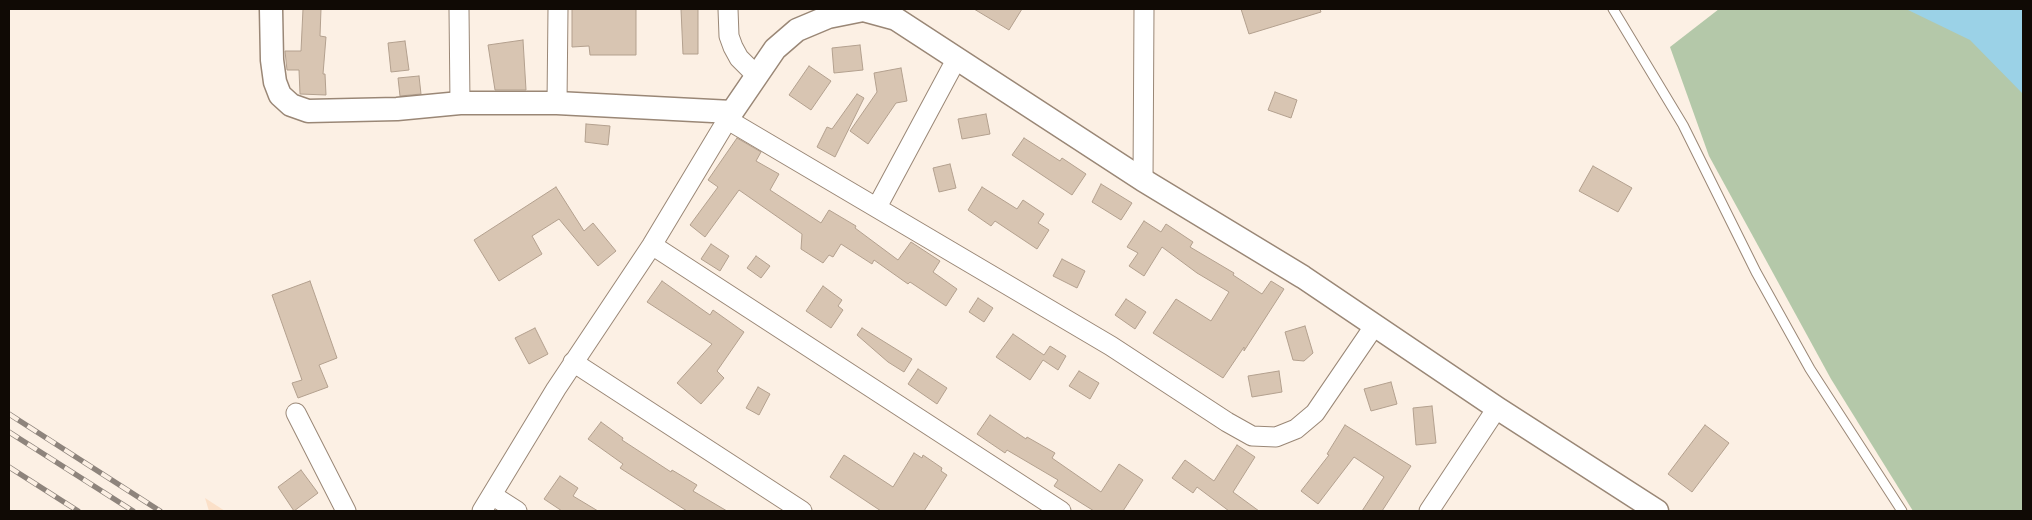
<!DOCTYPE html>
<style>
body{margin:0}
#map{position:relative;width:2032px;height:520px;overflow:hidden;background:#fcf0e4;font-family:"Open Sans",sans-serif}
canvas{display:block}
.frame{position:absolute;inset:0;border:10px solid #100a05;pointer-events:none}
</style>
<div id="map">
<canvas width="2032" height="520"></canvas>
<div class="frame"></div>
</div>
<script>
const c = document.querySelector('canvas').getContext('2d');
c.lineJoin = 'round';
function paint(path, color) {
  c.fillStyle = color;
  c.fill(path, 'evenodd');
}
function toPath(rows) {
  const path = new Path2D();
  for (const r of rows) {
    path.moveTo(r[0], r[1]);
    for (let i = 2; i < r.length; i += 2) path.lineTo(r[i], r[i + 1]);
  }
  return path;
}
function stroke(path, color, width, dash) {
  c.strokeStyle = color;
  c.lineWidth = width;
  c.lineCap = dash ? 'butt' : 'round';
  c.setLineDash(dash || []);
  c.stroke(path);
}
paint(toPath([
 [205,498,225,511,209,511]
]), '#fbe0c8');
paint(toPath([
 [1719,9,2023,9,2023,511,1913,511,1831,379,1709,156,1670,47]
]), '#b4c8a9');
paint(toPath([
 [1906,9,2023,9,2023,94,1970,40]
]), '#9bd2e7');
const building = toPath([
 [303,9,321,9,320,36,326,37,323,74,325,74,326,95,300,94,299,70,287,70,285,51,301,51,303,9],
 [572,9,636,9,636,55,590,55,589,46,572,47,572,9],
 [681,9,698,9,698,54,683,54,681,9],
 [974,9,1022,9,1009,30,974,9],
 [1241,9,1320,9,1321,12,1249,34,1241,9],
 [523,40,526,90,495,90,488,45,523,40],
 [405,41,409,70,391,72,388,43,405,41],
 [860,45,863,70,834,73,832,48,860,45],
 [809,66,831,81,811,110,789,95,809,66],
 [901,68,907,101,896,103,868,144,850,131,877,92,874,73,901,68],
 [419,76,421,94,400,96,398,78,419,76],
 [1275,92,1297,100,1291,118,1268,110,1275,92],
 [857,94,864,98,835,157,817,147,827,127,832,129,857,94],
 [986,114,990,134,962,139,958,119,986,114],
 [586,124,610,126,608,145,585,142,586,124],
 [737,138,761,152,756,161,779,174,770,190,821,223,829,210,856,226,855,228,898,260,911,242,940,261,933,272,957,289,946,306,910,282,908,284,874,260,872,264,841,244,833,257,829,255,823,263,801,249,802,234,739,190,705,237,690,225,718,187,708,180,737,138],
 [1024,138,1060,161,1062,158,1086,174,1072,195,1012,155,1024,138],
 [950,164,956,188,939,192,933,168,950,164],
 [1593,166,1632,188,1618,212,1579,191,1593,166],
 [1101,184,1132,203,1121,220,1092,202,1101,184],
 [556,187,584,231,593,223,616,251,598,266,559,219,532,236,542,254,499,281,474,240,556,187],
 [982,187,1017,209,1023,200,1044,214,1038,223,1049,230,1037,249,995,221,991,226,968,210,982,187],
 [1144,221,1161,232,1166,224,1193,242,1190,247,1234,273,1233,275,1262,294,1271,281,1284,289,1244,351,1244,347,1223,378,1153,333,1176,299,1211,321,1229,292,1197,273,1162,247,1144,276,1129,266,1138,253,1127,247,1144,221],
 [711,244,729,256,720,271,701,259,711,244],
 [756,256,770,266,761,278,747,268,756,256],
 [1062,259,1085,271,1077,288,1053,276,1062,259],
 [310,281,337,358,319,365,328,387,298,398,292,383,302,380,272,295,310,281],
 [662,281,710,315,713,310,744,332,717,371,724,378,701,404,677,383,712,344,647,302,662,281],
 [823,286,842,300,838,306,843,310,831,328,806,311,823,286],
 [978,298,993,308,984,322,969,312,978,298],
 [1126,299,1146,312,1135,329,1115,315,1126,299],
 [1305,326,1313,353,1304,361,1293,360,1285,332,1305,326],
 [535,328,548,354,529,364,515,338,535,328],
 [862,328,912,359,904,372,888,362,857,335,862,328],
 [1013,334,1044,355,1050,346,1066,356,1058,370,1043,360,1030,380,996,357,1013,334],
 [918,369,947,388,937,404,908,384,918,369],
 [1079,371,1099,383,1090,399,1069,386,1079,371],
 [1279,371,1282,392,1252,397,1248,376,1279,371],
 [1391,382,1397,404,1371,411,1364,389,1391,382],
 [758,387,770,394,759,415,746,408,758,387],
 [1432,406,1436,443,1416,445,1413,408,1432,406],
 [990,415,1026,439,1027,437,1055,453,1052,458,1101,492,1119,464,1143,480,1123,511,1094,511,1054,486,1058,480,1007,450,1005,453,977,434,990,415],
 [601,422,623,438,622,440,671,472,672,470,697,485,693,491,727,511,687,511,620,468,623,464,588,439,601,422],
 [1345,425,1411,466,1382,511,1362,511,1384,477,1354,457,1318,504,1301,491,1329,455,1327,454,1345,425],
 [1705,425,1729,443,1692,492,1668,474,1705,425],
 [1237,445,1255,457,1233,492,1259,511,1229,511,1197,487,1193,493,1172,478,1185,460,1214,481,1237,445],
 [914,453,922,458,923,455,942,468,941,471,947,475,924,511,881,511,830,477,844,455,893,487,914,453],
 [301,470,318,493,294,511,278,487,301,470],
 [560,476,578,488,573,496,598,511,562,511,544,499,560,476]
]);
paint(building, '#d8c5b2');
stroke(building, '#b3a08e', 1);
const service = toPath([
 [1613,9,1683,125,1756,272,1810,369,1902,511]
]);
const minor = toPath([
 [459,9,460,103],
 [728,9,729,36,733,47,739,58,756,75],
 [557,103,558,9],
 [728,120,1111,346,1227,422,1252,436,1276,437,1296,429,1315,413,1375,325],
 [1143,180,1144,9],
 [877,207,957,58],
 [652,245,1061,511],
 [573,362,802,511],
 [296,413,346,511],
 [492,495,517,511],
 [482,511,556,389,652,245,732,112],
 [1429,511,1497,408]
]);
const tertiary = toPath([
 [271,9,272,60,275,82,280,95,291,105,308,111,397,109,460,103,557,103,732,112,775,49,797,30,828,17,863,10,896,19,1143,180,1303,277,1497,408,1657,511]
]);
stroke(service, '#9a8776', 11);
stroke(minor, '#9a8776', 21);
stroke(tertiary, '#9a8776', 25);
stroke(service, '#fff', 9);
stroke(minor, '#fff', 19);
stroke(tertiary, '#fff', 22);
const rail = toPath([
 [9,414,160,511],
 [9,432,133,511],
 [9,467,78,511]
]);
stroke(rail, '#8e847c', 5.5);
stroke(rail, '#fcf0e4', 4, [11]);
</script>
